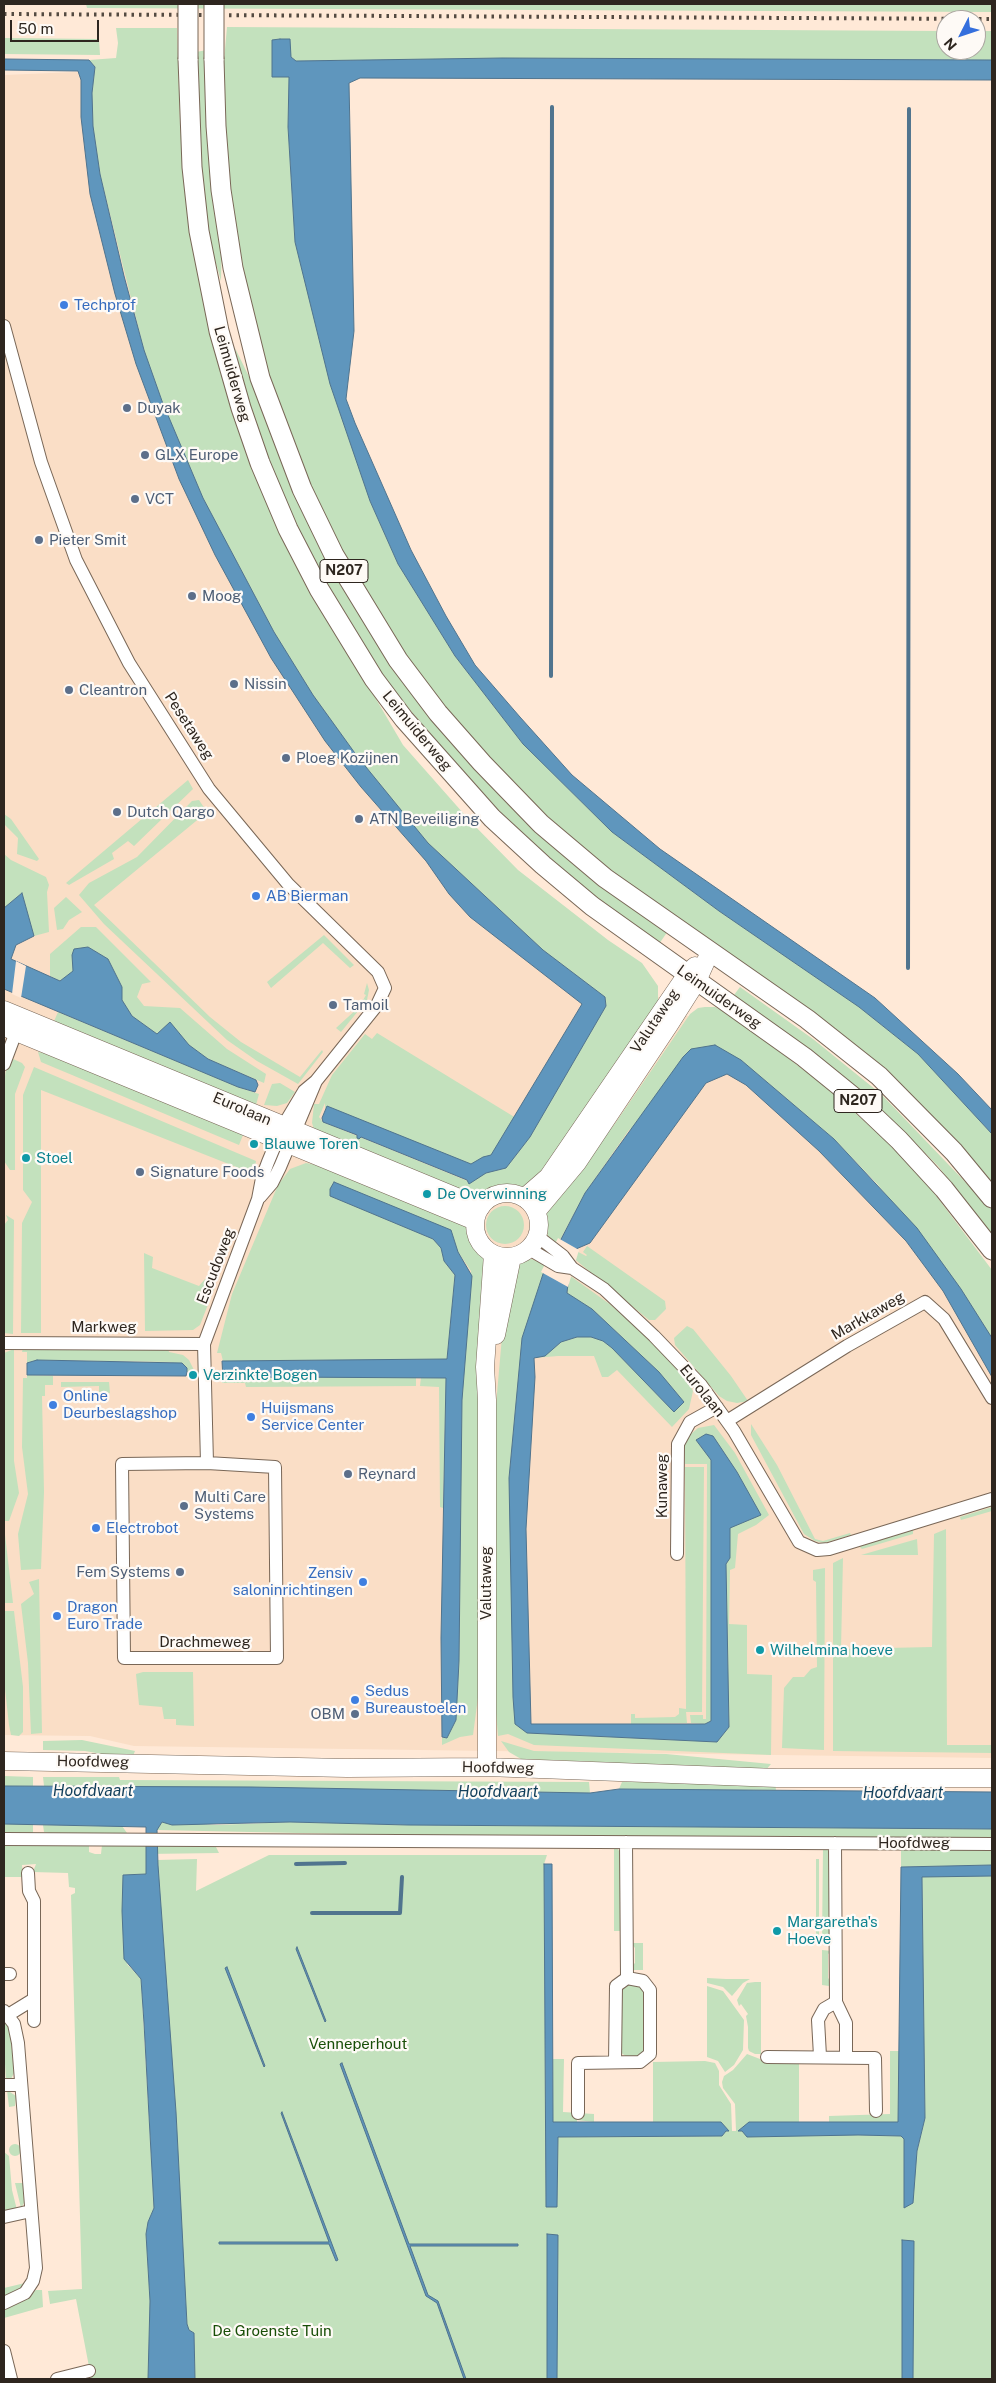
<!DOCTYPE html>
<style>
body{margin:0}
#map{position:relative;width:996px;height:2383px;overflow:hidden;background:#ffe9d7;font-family:"Public Sans",sans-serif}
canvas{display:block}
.frame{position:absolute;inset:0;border:5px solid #2e261f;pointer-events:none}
.north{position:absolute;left:936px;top:10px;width:50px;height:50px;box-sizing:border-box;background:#fefaf6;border:1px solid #aba5a0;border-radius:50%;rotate:229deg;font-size:14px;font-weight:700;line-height:20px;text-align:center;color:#2e261f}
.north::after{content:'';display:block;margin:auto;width:18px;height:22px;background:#356fdd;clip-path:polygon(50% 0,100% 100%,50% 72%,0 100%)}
.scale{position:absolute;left:10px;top:20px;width:89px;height:22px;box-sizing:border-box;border:2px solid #2e261f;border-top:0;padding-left:6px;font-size:15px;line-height:18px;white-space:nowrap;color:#2e261f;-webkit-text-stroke:4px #fefaf6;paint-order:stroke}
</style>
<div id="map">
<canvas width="996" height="2383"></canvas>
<div class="frame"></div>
<div class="north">N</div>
<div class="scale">50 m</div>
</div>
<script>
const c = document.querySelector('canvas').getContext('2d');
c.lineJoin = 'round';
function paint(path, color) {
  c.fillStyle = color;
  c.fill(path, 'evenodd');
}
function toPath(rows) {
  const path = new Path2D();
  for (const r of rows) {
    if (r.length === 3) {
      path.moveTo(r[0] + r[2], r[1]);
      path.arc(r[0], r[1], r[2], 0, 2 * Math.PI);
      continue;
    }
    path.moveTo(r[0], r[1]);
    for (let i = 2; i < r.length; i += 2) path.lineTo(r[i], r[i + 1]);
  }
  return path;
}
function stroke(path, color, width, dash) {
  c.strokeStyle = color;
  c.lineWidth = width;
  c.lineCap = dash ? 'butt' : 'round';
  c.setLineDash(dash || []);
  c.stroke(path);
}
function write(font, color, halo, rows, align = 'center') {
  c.font = font + ' "Public Sans",sans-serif';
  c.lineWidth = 4.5;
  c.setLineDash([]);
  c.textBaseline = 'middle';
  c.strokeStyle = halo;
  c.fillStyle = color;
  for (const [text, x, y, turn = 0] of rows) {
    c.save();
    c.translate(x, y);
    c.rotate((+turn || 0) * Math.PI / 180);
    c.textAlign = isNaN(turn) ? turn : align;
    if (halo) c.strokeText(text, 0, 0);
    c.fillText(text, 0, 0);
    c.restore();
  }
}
paint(toPath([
 [100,71,173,400,487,886,757,1061,992,1315,992,1758,134,1746,90,1736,4,1735,4,75]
]), '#fadec6');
paint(toPath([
 [86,4,992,4,992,12,87,8],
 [227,27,946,31,946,50,976,50,976,31,992,31,992,60,502,58,296,61,272,40,272,77,289,77,288,127,295,242,370,501,398,564,455,656,523,744,612,832,719,911,859,1007,918,1054,992,1134,992,1187,898,1084,851,1041,616,877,537,810,490,762,412,667,330,530,282,417,265,363,254,322,226,178,223,72],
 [116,28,177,28,180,123,188,221,209,328,231,410,266,501,312,597,359,670,403,745,471,822,518,870,608,940,642,963,658,986,658,1002,543,1176,524,1190,501,1190,467,1198,315,1132,312,1123,314,1104,319,1104,332,1075,365,1034,372,1039,377,1033,516,1118,493,1155,470,1166,325,1108,325,1103,319,1117,323,1122,470,1182,486,1173,506,1168,530,1137,606,1006,605,997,543,950,428,843,357,756,313,695,274,632,203,498,162,401,144,350,100,174,93,126,92,93,95,67,89,60,116,58,118,43],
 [4,38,99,39,100,55,4,54],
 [207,50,222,236,221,281,204,221,196,52],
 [235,348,261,401,423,703,668,931,659,944,581,886,523,835,478,789,386,682,329,592,285,505,250,416],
 [188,780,193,789,134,846,128,841,112,853,114,859,69,885,66,883],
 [199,800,207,812,94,905,210,1017,241,1042,300,1077,322,1050,323,1052,298,1084,257,1061,227,1040,104,924,79,895,89,883,137,857,192,801],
 [4,814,11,819,39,859,37,861,17,854,18,838,4,824],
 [4,854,11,860,46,877,49,885,47,892,49,932,34,936,22,893,4,908],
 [66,897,82,912,69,920,63,929,57,930,54,908],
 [81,927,96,927,151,982,142,984,137,997,144,1006,180,1008,227,1049,266,1074,264,1083,208,1059,189,1045,170,1023,157,1034,132,1016,122,1000,122,987,108,959,88,947,72,963,74,971,60,981,50,976,50,954],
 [324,935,354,965,350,968,323,943,271,988,267,982],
 [367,983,369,990,367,1000,341,1032,336,1028,359,1007,366,995,364,994],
 [740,987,813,1039,881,1094,992,1210,992,1235,938,1166,872,1101,806,1047,734,995],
 [705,1007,715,1007,731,1015,825,1086,890,1144,931,1189,992,1270,992,1338,961,1289,878,1185,834,1139,741,1060,629,1130,585,1193,559,1242,586,1256,587,1255,583,1252,587,1246,665,1301,666,1309,655,1320,649,1320,550,1239,546,1232,546,1209,614,1125,690,1014,698,1008],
 [58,1012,238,1087,259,1094,256,1105,52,1026],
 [38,1052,60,1056,245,1130,239,1145,41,1062],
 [11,1058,22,1063,25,1067,15,1094,15,1170,10,1170,4,1161,4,1083,6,1069],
 [34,1067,256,1161,254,1174,41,1090,41,1333,21,1333,22,1223,32,1202,23,1190,23,1095],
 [280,1083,295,1092,287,1103,277,1106,264,1105,272,1084],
 [306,1163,346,1171,468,1227,487,1265,479,1690,473,1735,460,1737,442,1745,442,1738,447,1738,456,1720,459,1661,462,1400,471,1271,458,1252,451,1230,330,1196,433,1239,441,1248,444,1261,455,1275,447,1359,223,1361,221,1353,217,1353,232,1294,278,1185,290,1169],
 [505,1225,19],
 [6,1215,14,1220,13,1334,4,1333,4,1225,8,1220],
 [144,1253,153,1257,152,1268,199,1286,205,1279,216,1284,200,1325,193,1330,145,1331],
 [529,1258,569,1275,611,1305,651,1340,685,1377,693,1391,689,1409,672,1427,617,1370,608,1377,602,1377,594,1356,558,1356,534,1358,545,1356,561,1342,577,1337,591,1337,603,1341,612,1348,673,1411,684,1402,659,1372,592,1309,567,1294,568,1287,544,1272,522,1339,509,1478,527,1733,717,1742,729,1727,726,1564,730,1558,730,1527,761,1515,737,1472,713,1436,696,1440,711,1460,711,1721,705,1724,691,1723,690,1715,703,1715,703,1719,706,1719,707,1464,685,1464,685,1439,698,1428,714,1425,735,1453,769,1515,756,1525,738,1534,735,1568,730,1570,729,1624,747,1625,747,1674,772,1675,771,1755,534,1745,508,1734,498,1736,493,1679,495,1416,504,1314,518,1263],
 [687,1326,693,1329,731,1376,748,1401,737,1403,727,1401,719,1396,675,1345,674,1338],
 [23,1348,168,1348,169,1352,183,1355,189,1360,194,1370,187,1372,187,1368,170,1362,37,1360,27,1363,27,1352,22,1352],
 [14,1349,14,1461,19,1493,9,1521,4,1521,4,1353],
 [27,1375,53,1376,53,1385,45,1385,45,1396,42,1396,44,1492,41,1569,21,1570,18,1534,28,1494,22,1447,23,1378,27,1378],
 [279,1377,416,1377,416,1386,246,1387,245,1383,222,1383,223,1379],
 [421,1377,446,1378,443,1508,440,1507,439,1387,420,1386],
 [61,1382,109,1382,110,1393,99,1392,99,1386,61,1387],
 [751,1424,777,1465,815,1539,823,1541,850,1533,851,1535,824,1543,815,1541,804,1534,751,1435],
 [685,1467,704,1467,702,1712,686,1712,687,1723,631,1724,631,1714,635,1714,635,1718,675,1717,679,1714,679,1708,686,1709],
 [992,1507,992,1511,961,1520,960,1517],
 [4,1526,13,1603,4,1603],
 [946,1529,947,1745,992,1745,992,1753,833,1751,833,1563,843,1558,841,1649,932,1647,934,1534],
 [913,1530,913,1534,862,1549,859,1546],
 [917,1539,918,1555,861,1555],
 [825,1568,824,1750,782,1748,784,1688,793,1677,804,1677,811,1669,817,1667,816,1582,813,1580,813,1570],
 [39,1579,42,1733,31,1734,28,1663,21,1604,34,1594,29,1582],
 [4,1611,14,1611,23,1687,23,1732,19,1736,11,1735,9,1725,4,1680],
 [143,1672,193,1672,194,1726,176,1725,176,1719,164,1719,162,1707,139,1705,136,1674],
 [82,1740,135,1751,133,1756,125,1758,85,1751,43,1750,43,1741],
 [501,1741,534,1751,666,1754,771,1764,765,1771,640,1770,599,1762,521,1759,509,1752],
 [4,1776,33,1777,33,1786,4,1786],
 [43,1777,119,1777,120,1780,589,1782,590,1793,44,1786],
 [622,1782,775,1783,776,1790,619,1789],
 [162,1822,217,1825,290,1822,408,1825,992,1829,992,1839,439,1836,157,1830],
 [4,1824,33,1824,33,1833,4,1833],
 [43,1825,122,1826,127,1833,55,1834,44,1832],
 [4,1844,89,1844,89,1852,95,1854,101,1854,102,1845,215,1845,219,1853,146,1854,146,1874,123,1875,127,1964,141,1979,154,2208,148,2222,146,2234,150,2301,148,2379,78,2379,91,2377,76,2299,50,2304,48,2291,82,2289,71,1895,75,1893,75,1888,69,1887,68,1873,33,1872,36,1864,22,1865,23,1877,4,1877],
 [614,1847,617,1847,622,1857,622,1931,614,1931],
 [823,1848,827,1848,832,1859,831,1941,822,1941],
 [901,1850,992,1850,992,1865,901,1867],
 [269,1855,547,1855,544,1864,546,2207,557,2207,558,2137,722,2136,726,2129,721,2122,653,2122,653,2062,705,2061,715,2063,719,2071,719,2085,731,2104,732,2131,736,2131,735,2104,723,2088,722,2082,724,2076,733,2070,747,2054,760,2059,761,2061,799,2062,799,2122,749,2122,858,2135,901,2136,904,2139,904,2207,925,2118,922,1876,992,1876,992,2379,195,2379,194,2333,189,2330,187,2324,157,1860,197,1859,196,1891],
 [816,1859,819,1859,819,1941,816,1942],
 [631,1943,643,1943,643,1970,631,1970,631,1967,635,1963,635,1948],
 [822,1950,832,1951,828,1954,828,1978,831,1982,829,1986,822,1985],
 [707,1978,726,1979,750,1979,743,1983,732,1996,723,1987,707,1983],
 [755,1982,761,1982,761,2054,755,2054,749,2051,748,2048,748,2027,746,2016,748,2014,741,2004,739,2006,737,2000,747,1983],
 [632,1985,641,1987,645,1992,645,2048,643,2054,636,2057,627,2057,620,2052,620,1992,625,1986],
 [707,1986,723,1991,744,2020,743,2050,734,2065,725,2072,718,2061,707,2057],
 [6,2021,10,2031,14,2073,11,2079,6,2082,4,2046,4,2023],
 [890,2051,899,2051,899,2122,829,2122,829,2116,890,2114],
 [553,2059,564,2059,563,2112,594,2114,594,2122,577,2120,577,2122,553,2122],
 [7,2090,16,2096,15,2106,9,2107],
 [15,2150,6],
 [4,2152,9,2156,12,2190,17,2210,4,2213],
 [15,2183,23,2183,24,2203,21,2208],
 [25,2283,16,2293,4,2296,4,2288],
 [36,2290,42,2290,43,2307,4,2318,4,2310,22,2301]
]), '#c3e1bd');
const water = toPath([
 [280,39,290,39,291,57,296,61,502,58,992,60,992,80,360,78,349,83,354,331,346,399,355,423,411,550,446,616,475,665,520,717,572,775,660,849,875,998,958,1074,992,1110,992,1134,918,1054,859,1007,719,911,612,832,523,744,455,656,398,564,370,501,330,384,295,242,288,127,289,77,272,77,272,40,280,39],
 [4,59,89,60,95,67,92,93,93,126,100,174,124,276,144,350,162,401,203,498,274,632,313,695,357,756,428,843,543,950,605,997,606,1006,530,1137,506,1168,486,1173,469,1184,467,1180,361,1137,359,1139,357,1138,357,1135,323,1122,322,1118,327,1106,471,1164,483,1157,491,1155,582,1004,470,917,449,894,426,861,361,787,325,741,271,658,215,555,179,479,136,364,115,294,90,194,81,117,81,80,78,71,4,70,4,59],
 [22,893,34,936,16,945,11,959,60,981,73,971,72,955,74,949,88,947,108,959,122,987,122,1000,132,1016,157,1034,170,1022,189,1045,208,1059,256,1080,258,1085,255,1092,238,1087,4,989,4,908,22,893],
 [715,1045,741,1060,834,1139,917,1228,961,1289,992,1338,992,1377,943,1291,906,1241,819,1151,746,1085,727,1074,706,1083,590,1243,576,1249,569,1275,567,1293,592,1309,659,1372,684,1402,674,1412,612,1348,603,1341,591,1337,577,1337,561,1342,545,1356,534,1358,535,1377,526,1529,531,1724,705,1724,711,1721,711,1460,696,1440,706,1434,713,1436,737,1472,761,1515,730,1528,730,1558,726,1564,729,1727,717,1742,527,1733,515,1724,513,1697,509,1478,522,1338,543,1274,585,1193,683,1057,691,1049,715,1045],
 [334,1182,451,1230,458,1252,472,1276,462,1400,459,1661,456,1720,447,1738,442,1737,441,1638,446,1378,279,1377,223,1379,222,1361,447,1359,455,1275,444,1261,441,1248,433,1239,330,1196,330,1189,334,1182],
 [37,1360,182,1363,187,1368,187,1372,186,1376,27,1375,27,1363,37,1360],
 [4,1786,251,1787,590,1793,619,1789,992,1792,992,1829,408,1825,290,1822,172,1825,162,1822,157,1830,158,1865,176,2112,187,2324,189,2330,194,2333,195,2379,148,2379,150,2301,146,2234,148,2222,154,2208,144,2023,141,1979,124,1959,122,1911,123,1875,146,1874,146,1827,4,1824,4,1786],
 [544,1864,552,1864,553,2122,721,2122,729,2131,726,2131,722,2136,558,2137,557,2207,546,2207,544,1864],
 [992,1865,992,1876,922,1877,925,2118,917,2151,913,2203,904,2208,904,2139,901,2136,858,2135,747,2137,742,2131,738,2131,749,2122,898,2122,901,1867,992,1865],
 [297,1947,326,2021,325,2022,296,1949,297,1947],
 [227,1967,265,2066,264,2067,225,1968,227,1967],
 [342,2063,409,2244,518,2244,518,2246,410,2246,428,2295,438,2301,466,2379,464,2379,437,2303,426,2296,340,2064,342,2063],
 [282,2112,338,2260,336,2261,329,2244,219,2244,219,2242,329,2242,281,2113,282,2112],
 [547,2234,558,2235,557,2379,547,2379,547,2234],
 [902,2240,914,2241,913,2379,902,2379,902,2240]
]);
paint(water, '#5f96bd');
stroke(water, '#50748e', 1);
paint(toPath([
 [16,961,26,966,21,998,12,994],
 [558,1238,579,1250,568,1287,541,1272]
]), '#ffe9d7');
stroke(toPath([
 [551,676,552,107],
 [908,968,909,109],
 [296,1864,345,1863],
 [312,1913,400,1913,402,1877]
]), '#50748e', 4);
const street = toPath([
 [4,326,41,462,76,560,129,663,209,789,288,884,378,972,385,988,377,1005,316,1081,304,1091,283,1126,268,1162,262,1178,258,1199,204,1344,207,1463],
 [4,1064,16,1032,14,1025],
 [260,1197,272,1183,280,1167,316,1081],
 [537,1236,563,1256,572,1268,604,1289,654,1336,701,1385,734,1431,799,1542,817,1550,829,1549,992,1499],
 [529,1249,558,1266,572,1268],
 [4,1343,204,1344],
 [727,1421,847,1346,925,1302,944,1319,992,1398],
 [207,1463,275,1467,277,1658,124,1658,122,1464,207,1463],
 [677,1554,678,1444,690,1422,717,1407],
 [4,1839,992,1844],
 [4,1974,10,1974],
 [34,1999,34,2021],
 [836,2002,846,2023,846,2057],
 [4,2011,14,2024,18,2043,36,2268,33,2281,25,2293,4,2303],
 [8,2015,34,1999,34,1901,29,1891,28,1873],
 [820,2056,818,2020,824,2009,836,2002,835,1843],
 [767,2057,875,2058,876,2111],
 [615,2062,616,1986,627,1978,626,1842],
 [4,2085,21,2085],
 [578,2113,578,2063,640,2062,650,2054,650,1990,643,1981,627,1978],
 [4,2217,31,2211],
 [4,2351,11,2379],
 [57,2379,89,2371]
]);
const secondary = toPath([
 [4,1010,481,1207],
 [4,1027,475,1221],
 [507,1225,32],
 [524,1198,548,1177,687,974,695,966],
 [536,1212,577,1163,669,1025,697,981,710,952],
 [496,1335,512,1257],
 [4,1761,347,1768,487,1767,777,1778,992,1778],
 [487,1767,487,1400,485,1367,493,1254]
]);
const primary = toPath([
 [188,59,192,167,199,231,219,331,241,408,260,463,288,529,319,589,374,679,404,719,492,818,543,865,592,906,804,1057,857,1100,899,1140,944,1189,992,1250],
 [214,59,216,126,221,190,233,268,260,378,302,489,334,555,398,660,438,713,482,763,541,824,605,878,807,1019,879,1076,954,1152,992,1198]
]);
stroke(street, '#796757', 14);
stroke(secondary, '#796757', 19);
stroke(primary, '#796757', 21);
stroke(street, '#fff', 12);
stroke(secondary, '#fff', 18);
stroke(primary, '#fff', 19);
stroke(toPath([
 [4,14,992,19]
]), '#544a41', 4, [2.5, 5]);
const primaryBridge = toPath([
 [214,4,214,59],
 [188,59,188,4]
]);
stroke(primaryBridge, '#796757', 21, []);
stroke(primaryBridge, '#fff', 19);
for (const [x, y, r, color] of [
 [64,305,5,"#3f7fe0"],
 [127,408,5,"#5c6f8a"],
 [145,455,5,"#5c6f8a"],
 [135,499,5,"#5c6f8a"],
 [39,540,5,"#5c6f8a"],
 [192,596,5,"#5c6f8a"],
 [234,684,5,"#5c6f8a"],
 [69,690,5,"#5c6f8a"],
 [286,758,5,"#5c6f8a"],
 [117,812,5,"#5c6f8a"],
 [359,819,5,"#5c6f8a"],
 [256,896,5,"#3f7fe0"],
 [333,1005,5,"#5c6f8a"],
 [254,1144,5,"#0f9aa8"],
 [26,1158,5,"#0f9aa8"],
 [140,1172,5,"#5c6f8a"],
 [427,1194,5,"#0f9aa8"],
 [193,1375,5,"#0f9aa8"],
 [53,1405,5,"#3f7fe0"],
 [251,1417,5,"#3f7fe0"],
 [348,1474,5,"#5c6f8a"],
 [184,1506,5,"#5c6f8a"],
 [96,1528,5,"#3f7fe0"],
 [180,1572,5,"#5c6f8a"],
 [363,1582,5,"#3f7fe0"],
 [57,1616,5,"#3f7fe0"],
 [760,1650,5,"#0f9aa8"],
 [355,1700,5,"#3f7fe0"],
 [355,1714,5,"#5c6f8a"],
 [777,1931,5,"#0f9aa8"]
]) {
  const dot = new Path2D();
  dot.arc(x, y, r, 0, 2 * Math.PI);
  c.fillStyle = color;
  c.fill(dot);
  stroke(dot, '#fefaf6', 2);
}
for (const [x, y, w] of [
 [344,571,48],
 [858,1101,48]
]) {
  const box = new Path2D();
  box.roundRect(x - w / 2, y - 11.5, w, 23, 4);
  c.fillStyle = '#fefaf6';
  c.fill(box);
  stroke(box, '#2e261f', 1);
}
write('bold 14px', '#2e261f', null, [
 ["N207",344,571],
 ["N207",858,1101]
]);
write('15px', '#366cbe', '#fefaf6', [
 ["Techprof",74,305],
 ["AB Bierman",266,896],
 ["Online",63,1396],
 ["Deurbeslagshop",63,1413],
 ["Huijsmans",261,1408],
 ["Service Center",261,1425],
 ["Electrobot",106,1528],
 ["Zensiv",353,1573,"right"],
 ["saloninrichtingen",353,1590,"right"],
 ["Dragon",67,1607],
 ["Euro Trade",67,1624],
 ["Sedus",365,1691],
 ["Bureaustoelen",365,1708]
], 'left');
write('15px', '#2e261f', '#fefaf6', [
 ["Leimuiderweg",232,374,74],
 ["Pesetaweg",189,726,57],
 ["Leimuiderweg",417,731,50],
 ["Leimuiderweg",719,997,35],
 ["Valutaweg",655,1021,-56],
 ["Eurolaan",242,1109,23],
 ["Escudoweg",216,1266,-69],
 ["Markkaweg",868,1316,-30],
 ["Markweg",104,1327],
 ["Eurolaan",702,1391,51],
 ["Kunaweg",662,1486,-90],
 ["Valutaweg",486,1583,-90],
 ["Drachmeweg",205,1642],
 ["Hoofdweg",93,1762,1],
 ["Hoofdweg",498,1768,1],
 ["Hoofdweg",914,1843]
]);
write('15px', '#4e5e75', '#fefaf6', [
 ["Duyak",137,408],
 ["GLX Europe",155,455],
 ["VCT",145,499],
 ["Pieter Smit",49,540],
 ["Moog",202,596],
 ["Nissin",244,684],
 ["Cleantron",79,690],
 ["Ploeg Kozijnen",296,758],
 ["Dutch Qargo",127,812],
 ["ATN Beveiliging",369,819],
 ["Tamoil",343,1005],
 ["Signature Foods",150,1172],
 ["Reynard",358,1474],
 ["Multi Care",194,1497],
 ["Systems",194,1514],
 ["Fem Systems",170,1572,"right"],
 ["OBM",345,1714,"right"]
], 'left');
write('15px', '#0d838f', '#fefaf6', [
 ["Blauwe Toren",264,1144],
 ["Stoel",36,1158],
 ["De Overwinning",437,1194],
 ["Verzinkte Bogen",203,1375],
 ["Wilhelmina hoeve",770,1650],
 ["Margaretha's",787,1922],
 ["Hoeve",787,1939]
], 'left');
write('15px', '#184e07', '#fefaf6', [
 ["Venneperhout",358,2044],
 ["De Groenste Tuin",272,2331]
]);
write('italic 16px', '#123f5b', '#fefaf6', [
 ["Hoofdvaart",93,1791],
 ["Hoofdvaart",498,1792],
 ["Hoofdvaart",903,1793]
]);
</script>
